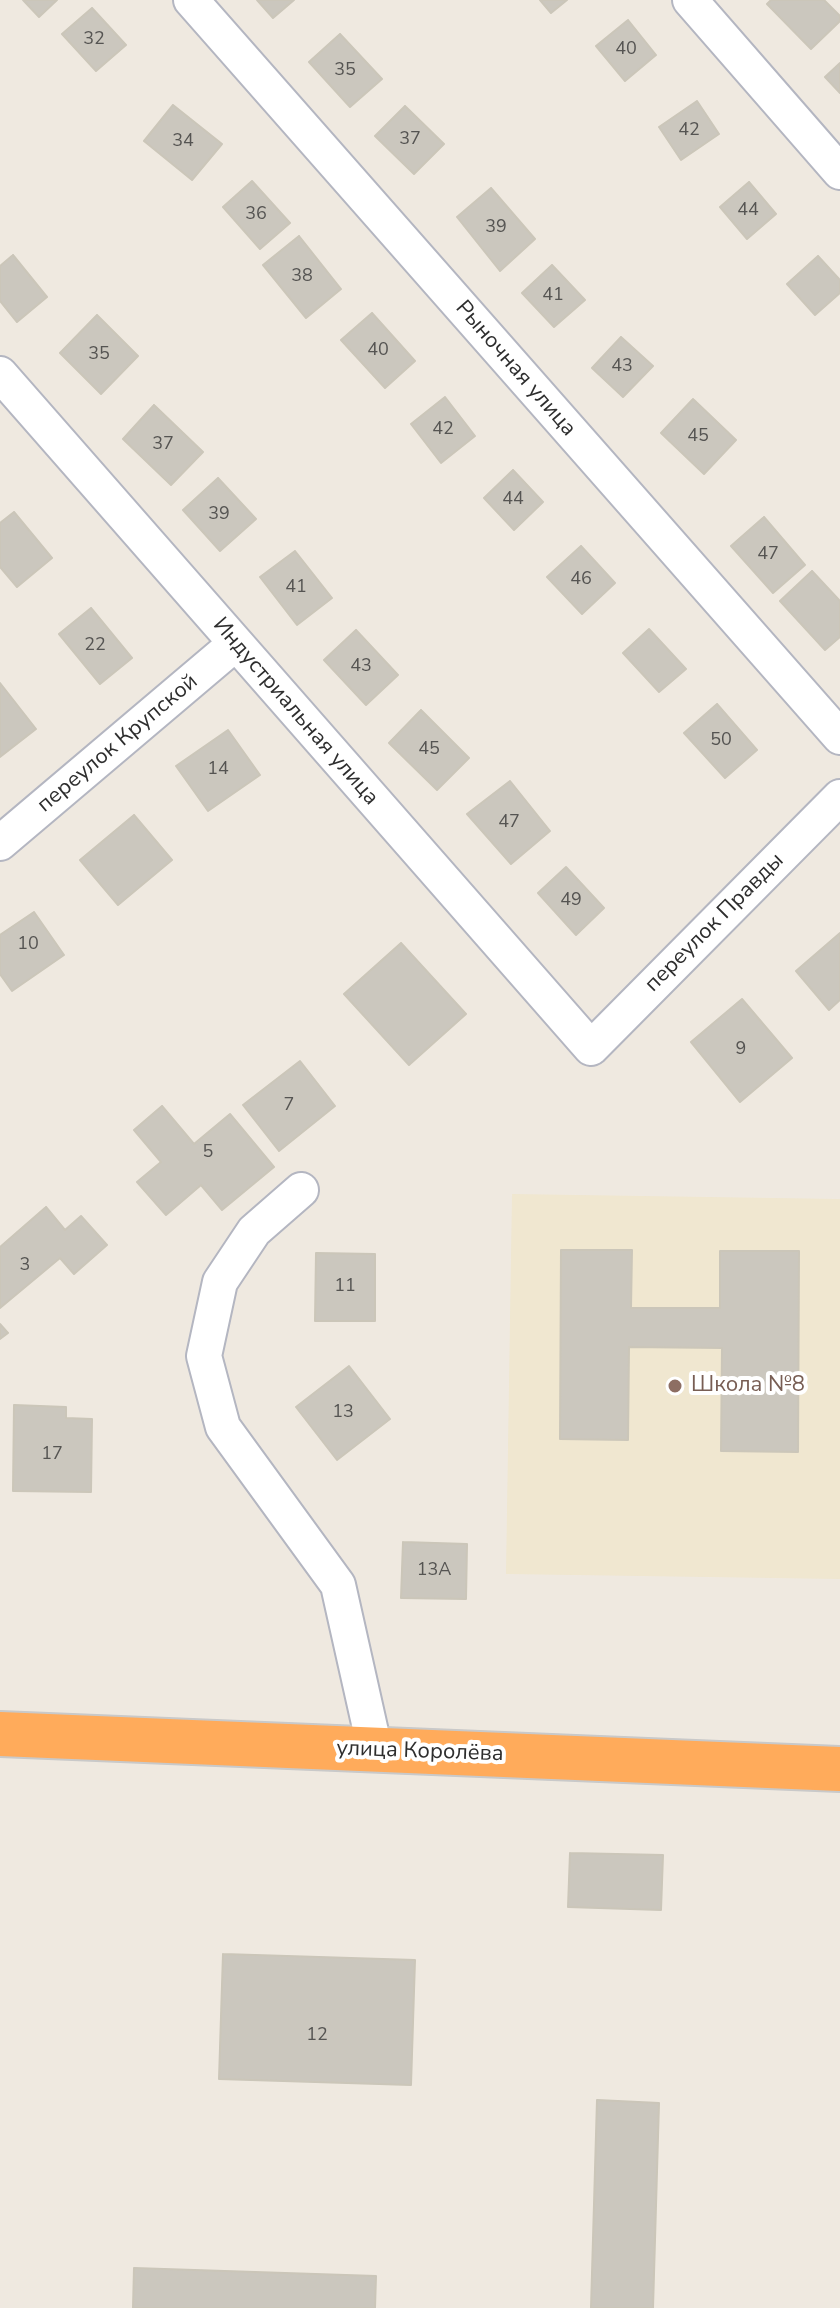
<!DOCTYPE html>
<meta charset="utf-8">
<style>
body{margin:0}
canvas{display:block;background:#efe9e0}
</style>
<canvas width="840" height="2308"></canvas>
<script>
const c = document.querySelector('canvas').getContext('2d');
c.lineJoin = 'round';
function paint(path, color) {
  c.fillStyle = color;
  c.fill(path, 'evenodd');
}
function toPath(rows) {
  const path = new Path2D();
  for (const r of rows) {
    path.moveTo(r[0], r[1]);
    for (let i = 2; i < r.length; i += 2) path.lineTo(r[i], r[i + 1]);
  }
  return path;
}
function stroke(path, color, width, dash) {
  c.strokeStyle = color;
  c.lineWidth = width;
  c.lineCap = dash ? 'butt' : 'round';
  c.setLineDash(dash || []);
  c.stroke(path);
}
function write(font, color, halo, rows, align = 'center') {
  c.font = font + ' "Nunito Sans",sans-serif';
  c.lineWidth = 8;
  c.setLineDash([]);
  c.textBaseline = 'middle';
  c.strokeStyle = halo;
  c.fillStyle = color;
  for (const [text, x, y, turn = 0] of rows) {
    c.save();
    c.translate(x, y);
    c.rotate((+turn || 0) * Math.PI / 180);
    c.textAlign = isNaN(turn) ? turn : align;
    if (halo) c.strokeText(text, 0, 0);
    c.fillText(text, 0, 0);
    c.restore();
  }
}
paint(toPath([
 [512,1194,840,1199,840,1579,506,1574]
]), '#f0e7d0');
const building = toPath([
 [23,0,57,0,39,17,23,0],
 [257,0,294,0,273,18,257,0],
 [540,0,567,0,551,13,540,0],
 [771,0,824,0,840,16,840,21,811,49,767,4,771,0],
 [92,8,126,45,96,71,62,34,92,8],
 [628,20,656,55,625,81,596,46,628,20],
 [340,34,382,79,350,107,309,62,340,34],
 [840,63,840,93,825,77,840,63],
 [697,101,719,134,681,160,659,127,697,101],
 [173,105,222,144,192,180,144,141,173,105],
 [405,106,444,144,414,174,375,136,405,106],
 [252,181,290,223,260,249,223,207,252,181],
 [749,182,776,214,747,239,720,207,749,182],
 [491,188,535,239,500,271,457,217,491,188],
 [299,236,341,289,306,318,263,265,299,236],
 [13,255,47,297,17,322,0,301,0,266,13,255],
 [818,256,840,280,840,293,815,315,787,284,818,256],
 [552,265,585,300,554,327,522,293,552,265],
 [372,313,415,361,385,388,341,340,372,313],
 [97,315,138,356,101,394,60,353,97,315],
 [621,337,653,366,623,397,592,368,621,337],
 [445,397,475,436,441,463,411,424,445,397],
 [693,399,736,440,704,474,661,433,693,399],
 [154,405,203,452,171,485,123,439,154,405],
 [513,470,543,502,514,530,484,498,513,470],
 [218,478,256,519,220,551,183,510,218,478],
 [14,512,52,558,17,587,0,567,0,523,14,512],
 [764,517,805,565,773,593,731,546,764,517],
 [581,546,615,583,582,614,547,577,581,546],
 [295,551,332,598,297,625,260,577,295,551],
 [812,571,840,601,840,637,825,650,780,601,812,571],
 [91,608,132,658,100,684,59,634,91,608],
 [649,629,686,669,659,692,623,653,649,629],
 [356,630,398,675,366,705,324,660,356,630],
 [0,683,36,729,0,757,0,683],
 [717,704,757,750,725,778,684,733,717,704],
 [421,710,469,758,437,790,389,743,421,710],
 [228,730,260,775,208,811,176,766,228,730],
 [510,781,550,831,511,864,467,814,510,781],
 [134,815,172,860,118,905,80,860,134,815],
 [566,867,604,908,576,935,538,893,566,867],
 [34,912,64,955,12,991,0,974,0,935,34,912],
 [840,933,840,1000,829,1010,796,971,840,933],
 [401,943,466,1014,409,1065,344,994,401,943],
 [742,999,792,1058,740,1102,691,1042,742,999],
 [300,1061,335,1106,279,1151,243,1105,300,1061],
 [162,1106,194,1144,230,1114,274,1167,222,1210,201,1185,166,1215,137,1182,161,1162,134,1130,162,1106],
 [46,1207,65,1230,81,1216,107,1245,74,1274,60,1258,0,1308,0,1247,46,1207],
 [561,1250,632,1250,631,1308,720,1308,720,1251,799,1251,798,1452,721,1451,722,1348,629,1347,628,1440,560,1439,561,1250],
 [316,1253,375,1254,375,1321,315,1321,316,1253],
 [0,1324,8,1333,0,1339,0,1324],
 [349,1366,390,1419,337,1460,296,1407,349,1366],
 [14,1405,66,1407,66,1418,92,1419,91,1492,13,1491,14,1405],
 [403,1542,467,1544,466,1599,401,1598,403,1542],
 [570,1853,663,1855,661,1910,568,1907,570,1853],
 [223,1954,415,1960,411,2085,219,2079,223,1954],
 [597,2100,659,2103,653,2308,591,2308,597,2100],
 [134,2268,376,2276,375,2308,133,2308,134,2268]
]);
paint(building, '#cbc7be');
stroke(building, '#cbc6b9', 2);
const minor = toPath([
 [191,0,840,737],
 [690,0,840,172],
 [0,374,591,1048,840,797],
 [0,843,235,644],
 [301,1190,254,1231,220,1282,204,1356,223,1427,338,1585,375,1750]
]);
const highway = toPath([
 [0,1734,840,1769]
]);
stroke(minor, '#b4b6c1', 38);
stroke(highway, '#c9c9c9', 48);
stroke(minor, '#fff', 34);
stroke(highway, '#ffab5b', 44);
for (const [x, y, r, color] of [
 [675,1386,8,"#8d6e63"]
]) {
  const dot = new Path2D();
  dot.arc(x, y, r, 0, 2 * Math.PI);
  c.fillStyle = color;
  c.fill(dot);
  stroke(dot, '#fff', 3);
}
write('18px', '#555452', null, [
 ["32",94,40],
 ["40",626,50],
 ["35",345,71],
 ["42",689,131],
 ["37",410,140],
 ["34",183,142],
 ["44",748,211],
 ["36",256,215],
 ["39",496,228],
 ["38",302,277],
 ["41",553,296],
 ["40",378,351],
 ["35",99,355],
 ["43",622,367],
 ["42",443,430],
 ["45",698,437],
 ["37",163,445],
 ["44",513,500],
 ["39",219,515],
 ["47",768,555],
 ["46",581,580],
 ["41",296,588],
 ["22",95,646],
 ["43",361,667],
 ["50",721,741],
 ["45",429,750],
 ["14",218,770],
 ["47",509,823],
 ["49",571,901],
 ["10",28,945],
 ["9",741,1050],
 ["7",289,1106],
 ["5",208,1153],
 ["3",25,1266],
 ["11",345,1287],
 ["13",343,1413],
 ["17",52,1455],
 ["13А",434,1571],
 ["12",317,2036]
]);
write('22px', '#2e2e2e', '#fff', [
 ["Рыночная улица",515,369,49],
 ["Индустриальная улица",295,712,49],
 ["переулок Крупской",118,744,-40],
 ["переулок Правды",715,923,-45],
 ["улица Королёва",420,1752,2]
]);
write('22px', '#785e54', '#fff', [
 ["Школа №8",691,1386]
], 'left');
</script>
